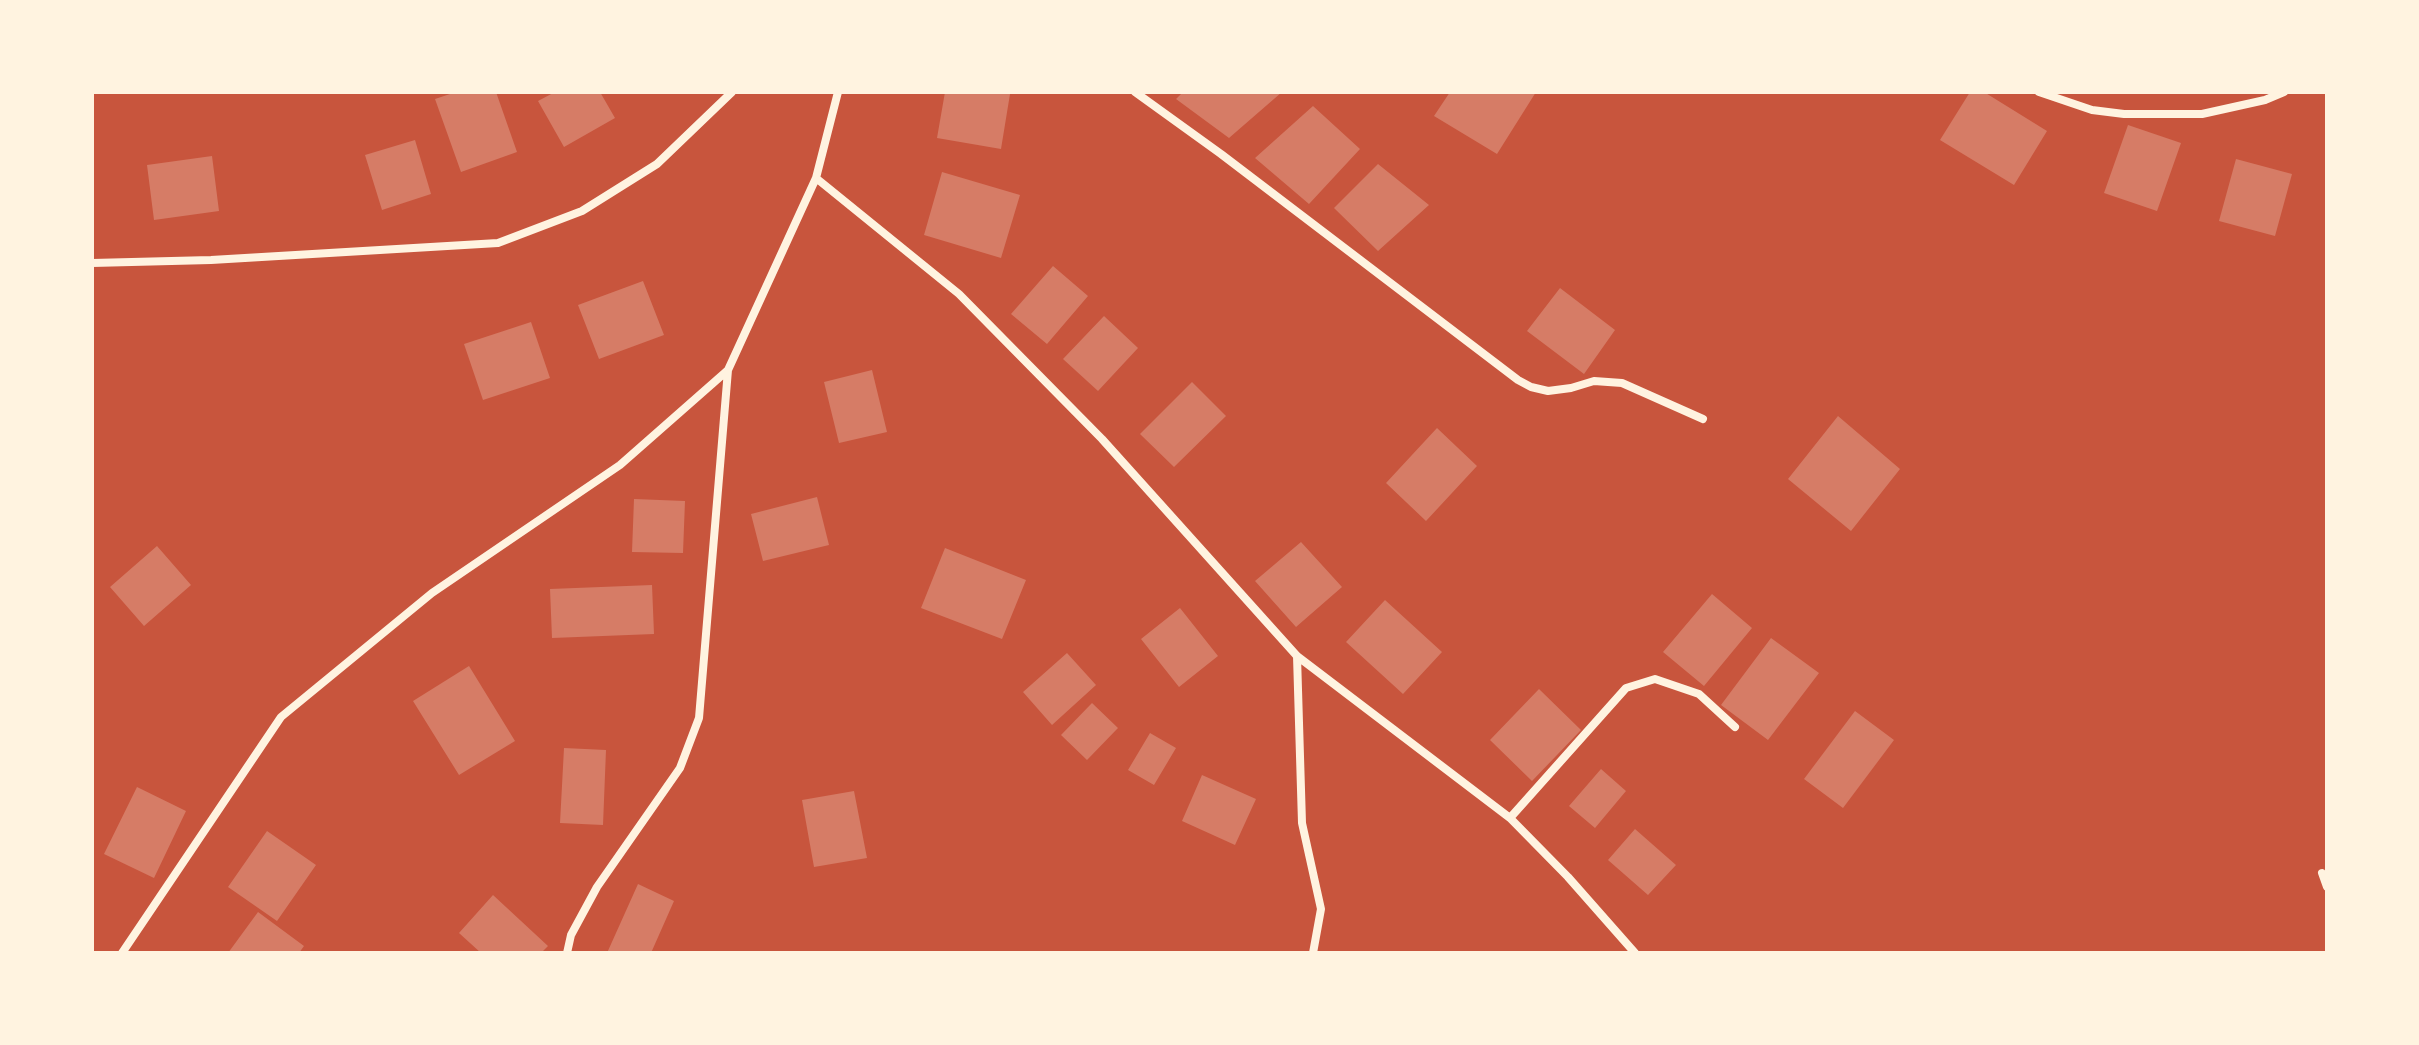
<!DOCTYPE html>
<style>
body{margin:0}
#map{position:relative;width:2419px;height:1045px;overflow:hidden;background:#c8553d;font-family:"Nunito Sans",sans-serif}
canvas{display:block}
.frame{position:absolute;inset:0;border:94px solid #fff3e0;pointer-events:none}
</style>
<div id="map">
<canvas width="2419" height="1045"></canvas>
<div class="frame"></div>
</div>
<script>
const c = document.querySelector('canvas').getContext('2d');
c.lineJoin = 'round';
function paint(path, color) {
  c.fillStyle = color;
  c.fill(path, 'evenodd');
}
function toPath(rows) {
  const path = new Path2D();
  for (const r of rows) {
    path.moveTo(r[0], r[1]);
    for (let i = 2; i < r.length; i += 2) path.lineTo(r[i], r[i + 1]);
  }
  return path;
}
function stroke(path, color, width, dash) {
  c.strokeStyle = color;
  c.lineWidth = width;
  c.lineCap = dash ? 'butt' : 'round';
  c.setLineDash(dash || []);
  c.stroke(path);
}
paint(toPath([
 [456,92,496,92,517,152,461,172,435,99],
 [555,92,600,92,615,118,564,147,538,101],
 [945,92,995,92,1010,94,1001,149,937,138],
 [1183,92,1282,92,1229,138,1176,99],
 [1450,92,1536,92,1497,154,1434,116],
 [1970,92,1984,92,2047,131,2014,185,1940,140],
 [1313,106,1360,149,1309,204,1255,158],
 [2128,125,2181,143,2157,211,2104,193],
 [415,140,431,194,382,210,365,155],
 [212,156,219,211,154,220,147,165],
 [2236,159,2292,174,2275,236,2219,221],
 [1378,164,1429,205,1378,251,1334,208],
 [942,172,1020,195,1001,258,924,235],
 [1053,266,1088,296,1047,344,1011,314],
 [643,281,664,335,599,359,578,305],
 [1560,288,1615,330,1584,374,1527,331],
 [1104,316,1138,348,1098,391,1063,359],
 [531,322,550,378,483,400,464,344],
 [872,370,887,432,839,443,824,382],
 [1192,382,1226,416,1174,467,1140,434],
 [1838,416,1900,469,1851,531,1788,479],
 [1437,428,1477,466,1426,521,1386,483],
 [817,497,829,545,763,561,751,514],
 [634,499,685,501,683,553,632,552],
 [1301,542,1342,587,1296,627,1255,581],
 [157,546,191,585,144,626,110,587],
 [945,548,1026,580,1002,639,921,608],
 [652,585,654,634,552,638,550,589],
 [1712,594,1752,628,1704,686,1663,652],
 [1385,600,1442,652,1403,694,1346,642],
 [1180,608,1218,656,1179,687,1141,639],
 [1771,638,1819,673,1768,740,1721,705],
 [1067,653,1096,685,1052,725,1023,692],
 [469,666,515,741,459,775,413,701],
 [1539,689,1581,730,1532,781,1490,740],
 [1092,703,1118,728,1087,760,1061,735],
 [1855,711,1894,740,1843,808,1804,779],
 [1150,733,1176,748,1154,785,1128,770],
 [564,748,606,750,603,825,560,823],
 [1601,769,1626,791,1595,828,1569,806],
 [1202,775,1256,799,1235,845,1182,821],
 [137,787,186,811,154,878,104,854],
 [854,791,867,858,814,867,802,800],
 [1635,829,1676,865,1648,895,1608,860],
 [267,831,316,865,277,921,228,887],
 [638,884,674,901,651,953,607,953],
 [493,895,548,946,541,953,481,953,459,933],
 [258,912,304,946,299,953,228,953]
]), '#d67c66');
stroke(toPath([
 [1135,92,1221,154,1518,380,1531,387,1548,391,1571,388,1594,381,1622,383,1703,419],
 [2039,92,2092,110,2124,114,2202,114,2265,100,2284,92],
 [816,178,959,294,1102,439,1297,656,1510,818,1568,877,1635,953],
 [92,263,211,260,498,243,582,211,657,164,732,92],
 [1297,656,1302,823,1321,909,1313,953],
 [1510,818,1626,688,1655,679,1699,694,1735,727],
 [2322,873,2327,887],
 [122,953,281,717,432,593,620,465,728,370,816,178,838,92],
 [567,953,571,935,597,887,680,768,699,718,728,370]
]), '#fff3e0', 8);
</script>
